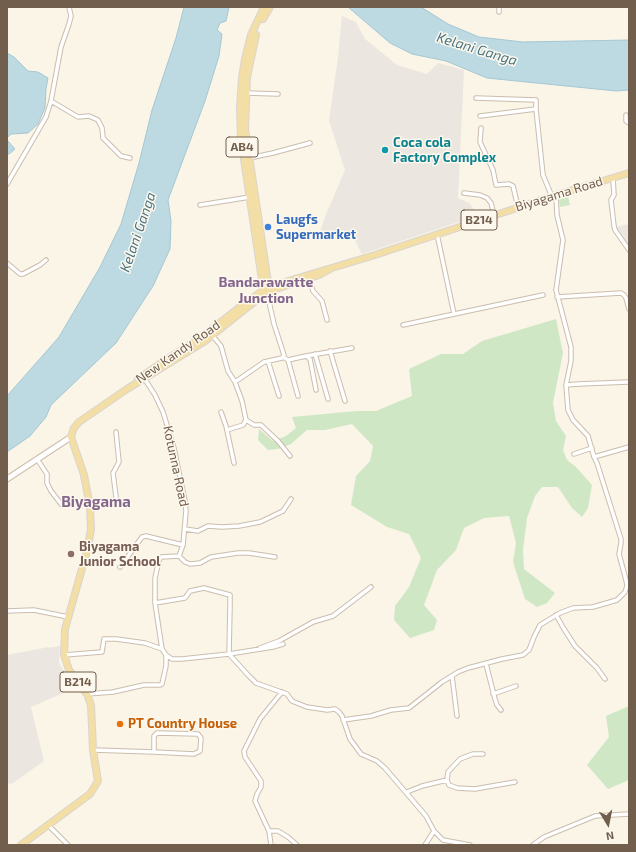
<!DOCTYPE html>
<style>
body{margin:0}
#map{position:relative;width:636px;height:852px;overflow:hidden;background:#faf5e7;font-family:"Exo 2",sans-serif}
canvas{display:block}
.frame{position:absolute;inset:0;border:8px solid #725e4d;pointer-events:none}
.north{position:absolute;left:588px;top:804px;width:40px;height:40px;-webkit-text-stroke:3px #fdf8ed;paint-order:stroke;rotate:170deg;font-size:11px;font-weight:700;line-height:16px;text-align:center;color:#725e4d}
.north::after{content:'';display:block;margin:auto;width:14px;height:18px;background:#725e4d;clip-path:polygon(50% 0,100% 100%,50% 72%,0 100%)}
</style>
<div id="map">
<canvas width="636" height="852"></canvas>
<div class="frame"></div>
<div class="north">N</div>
</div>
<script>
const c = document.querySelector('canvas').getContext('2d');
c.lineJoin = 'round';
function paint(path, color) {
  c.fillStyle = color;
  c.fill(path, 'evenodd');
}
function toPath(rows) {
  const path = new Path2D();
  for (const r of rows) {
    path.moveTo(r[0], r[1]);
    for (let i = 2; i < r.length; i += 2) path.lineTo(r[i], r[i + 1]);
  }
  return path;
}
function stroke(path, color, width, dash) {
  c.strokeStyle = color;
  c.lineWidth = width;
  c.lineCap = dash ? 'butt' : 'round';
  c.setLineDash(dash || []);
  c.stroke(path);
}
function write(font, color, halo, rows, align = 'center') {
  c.font = font + ' "Exo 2",sans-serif';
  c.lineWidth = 3;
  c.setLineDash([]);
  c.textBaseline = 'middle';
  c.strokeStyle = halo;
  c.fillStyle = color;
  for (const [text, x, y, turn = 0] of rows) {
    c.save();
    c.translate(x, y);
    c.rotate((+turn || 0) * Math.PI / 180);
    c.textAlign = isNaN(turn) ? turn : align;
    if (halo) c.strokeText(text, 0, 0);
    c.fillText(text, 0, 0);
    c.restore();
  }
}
paint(toPath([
 [342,16,356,22,365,39,397,65,427,74,438,63,464,70,458,198,469,203,477,213,468,219,362,254,352,234,320,232,325,217,345,170,329,121,338,57],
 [629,224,629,256,616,227],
 [60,646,59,663,75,688,31,707,44,761,13,783,7,784,7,655,49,647,49,648]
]), '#ebe6e0');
paint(toPath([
 [568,197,570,205,560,207,559,198],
 [556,319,563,353,553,403,556,421,566,436,563,450,567,460,576,467,592,485,588,508,582,517,572,508,558,487,542,487,535,496,527,518,523,550,524,569,555,593,547,603,537,607,525,599,513,562,516,543,509,516,484,518,464,528,456,550,437,570,424,605,437,620,434,630,410,638,394,620,395,606,409,587,421,558,409,534,387,527,351,505,356,476,370,461,373,446,352,424,325,430,307,430,291,444,278,449,268,450,258,440,259,429,273,441,286,436,296,428,292,417,356,411,376,411,412,396,409,369,441,354,463,354,482,341],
 [629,706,629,780,608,789,587,765,609,737,606,716]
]), '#d0e7c6');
const water = toPath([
 [184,7,229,7,226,21,220,23,217,30,222,34,219,56,205,101,168,200,171,221,170,249,153,286,116,343,51,405,46,417,30,436,7,452,7,396,59,337,100,267,121,224,139,163,152,110,176,38,184,7],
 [348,7,421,7,448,24,479,37,523,42,629,40,629,90,616,91,487,78,446,61,412,54,390,43,348,7],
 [7,53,14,57,28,71,38,72,48,78,46,89,45,108,38,124,28,133,11,134,7,138,7,53],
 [7,140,15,149,9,154,7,154,7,140]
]);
paint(water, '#bdd9e2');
stroke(water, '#a4c7d3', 1);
const minor = toPath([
 [499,12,499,7],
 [246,93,278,94],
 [476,98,536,100,536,110],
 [51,101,78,117,89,116,98,120,102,128,103,138,121,156,130,158],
 [626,115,626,121,629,123],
 [480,116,536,109,543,175,550,192,551,196],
 [481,128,480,142,493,170,496,185,509,184,513,186,518,207],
 [467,157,488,157],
 [249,158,273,153,310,143],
 [613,178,614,195,611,200,614,226,615,230,629,250],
 [7,184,46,117,51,101,61,47,69,24,71,16,69,7],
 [464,193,480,195,487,198,491,203,494,215],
 [200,205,250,197],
 [437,234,454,314],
 [7,263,20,274,23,274,40,265,46,260],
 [309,279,313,291,322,301,327,320],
 [557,297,621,293,624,295,626,298,629,309],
 [403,325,543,295],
 [212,335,221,346,228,371,235,382,242,401,246,420,254,425,261,425,278,441,290,456],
 [330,351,345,401],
 [315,354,328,399],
 [306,356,352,348],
 [283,357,288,360,298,396],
 [288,360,306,356,310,359,316,390],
 [268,361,279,396],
 [144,378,155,395,163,412,174,448,185,501,186,511,183,545,179,556,161,557,159,560,155,578,155,603,185,598,190,591,204,588,230,595,230,607,229,654,248,675,256,683,287,694,292,701,307,707,327,710,335,709,339,712,342,716,350,739,361,754,377,761,385,768,426,816,434,831,443,840,470,845],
 [235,382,264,362,282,358,284,355,274,324,267,293],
 [566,385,579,384,628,382],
 [221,412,226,426,234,463],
 [227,430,243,425,246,420],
 [116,432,119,462,113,473,117,505],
 [574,454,592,448],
 [594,457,629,447],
 [37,459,47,474,47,483,51,491,61,504],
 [90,506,124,504],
 [185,529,198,531,208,526,222,527,239,526,260,522,283,511,291,499],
 [179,556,185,562,190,564,200,563,211,557,238,553,249,553,275,557],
 [120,567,142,537,146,536,183,545],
 [155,603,162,649,166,655],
 [7,611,34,610,68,617],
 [556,615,564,629,575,646,597,668,605,679],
 [260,648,279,641,313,622,333,616,371,587],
 [64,655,102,652,104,639,116,639,145,643,162,649],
 [486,664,495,699,497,705,501,710],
 [452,676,457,716],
 [87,694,113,692,144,685,160,685,162,684,166,666,166,655,172,659,182,659,229,654,273,647,283,644],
 [493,694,516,686],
 [343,720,371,716,391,710,409,708,442,682,458,672,468,668,502,659,523,655,529,650,534,637,540,625,560,613,573,608,593,607,617,600,625,592,627,586,626,580,619,554,621,543,621,539,597,463,594,457,588,436,573,420,568,410,566,385,571,361,571,347,556,290,563,240,557,215,556,195],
 [93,750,154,752,194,754,200,751,201,738,198,734,157,733,154,736,154,752],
 [483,754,473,754,460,759,448,772,447,780,449,785,457,788,475,789,515,782],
 [407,792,422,786,447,780],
 [48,825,68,845],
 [269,831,278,831,288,837,297,845],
 [271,845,269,831,255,801,257,794,261,787,261,781,245,757,244,751,260,719,282,692],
 [425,845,434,831],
 [533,845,544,837,595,816,629,814]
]);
const secondary = toPath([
 [7,479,71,437]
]);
const primary = toPath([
 [263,19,270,7],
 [256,35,247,77,245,129,269,289],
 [264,293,241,139,240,108,242,78,245,59,251,35,264,7],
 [138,379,161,363,202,337,240,307,268,287,375,255,556,195,629,173],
 [21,845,90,794,98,781,93,750,91,705,87,694,69,670,64,655,65,629,87,551,91,529,90,507,84,475,71,437,74,428,79,422,127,389,205,341,264,294,276,289,319,275,330,269]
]);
stroke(minor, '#cbbdae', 5.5);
stroke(secondary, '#cebeab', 7);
stroke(primary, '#dad5d1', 8);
stroke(minor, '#fff', 3.5);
stroke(secondary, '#fff', 5);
stroke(primary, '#f3dea5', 6);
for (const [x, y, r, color] of [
 [385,150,4,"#0f9aa8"],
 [268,227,4,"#3f7fe0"],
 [71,554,4,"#8d6e63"],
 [120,724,4,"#e8710a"]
]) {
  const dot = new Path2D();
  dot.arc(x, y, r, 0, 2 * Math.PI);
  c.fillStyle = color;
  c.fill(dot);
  stroke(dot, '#fdf8ed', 1.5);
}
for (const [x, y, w] of [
 [242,147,32],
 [479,220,36],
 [78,682,36]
]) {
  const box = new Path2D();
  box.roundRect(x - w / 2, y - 10, w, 20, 3);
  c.fillStyle = '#fdf8ed';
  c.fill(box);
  stroke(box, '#725e4d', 1);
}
write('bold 12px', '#725e4d', null, [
 ["AB4",242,147],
 ["B214",479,220],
 ["B214",78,682]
]);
write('bold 13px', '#0d838f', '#fdf8ed', [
 ["Coca cola",393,143],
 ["Factory Complex",393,158]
], 'left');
write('13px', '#725e4d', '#fdf8ed', [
 ["Biyagama Road",559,194,-17],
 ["New Kandy Road",178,352,-35],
 ["Kotunna Road",176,466,78]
]);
write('bold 13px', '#366cbe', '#fdf8ed', [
 ["Laugfs",276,220],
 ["Supermarket",276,235]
], 'left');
write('bold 13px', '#785e54', '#fdf8ed', [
 ["Biyagama",79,547],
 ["Junior School",79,562]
], 'left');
write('bold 13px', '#c56008', '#fdf8ed', [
 ["PT Country House",128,724]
], 'left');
write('italic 14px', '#497483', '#fdf8ed', [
 ["Kelani Ganga",477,49,17],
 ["Kelani Ganga",138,232,-71]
]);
write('bold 14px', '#84668d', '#fdf8ed', [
 ["Bandarawatte",266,282],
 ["Junction",266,298]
]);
write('bold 15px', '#84668d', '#fdf8ed', [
 ["Biyagama",96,502]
]);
</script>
